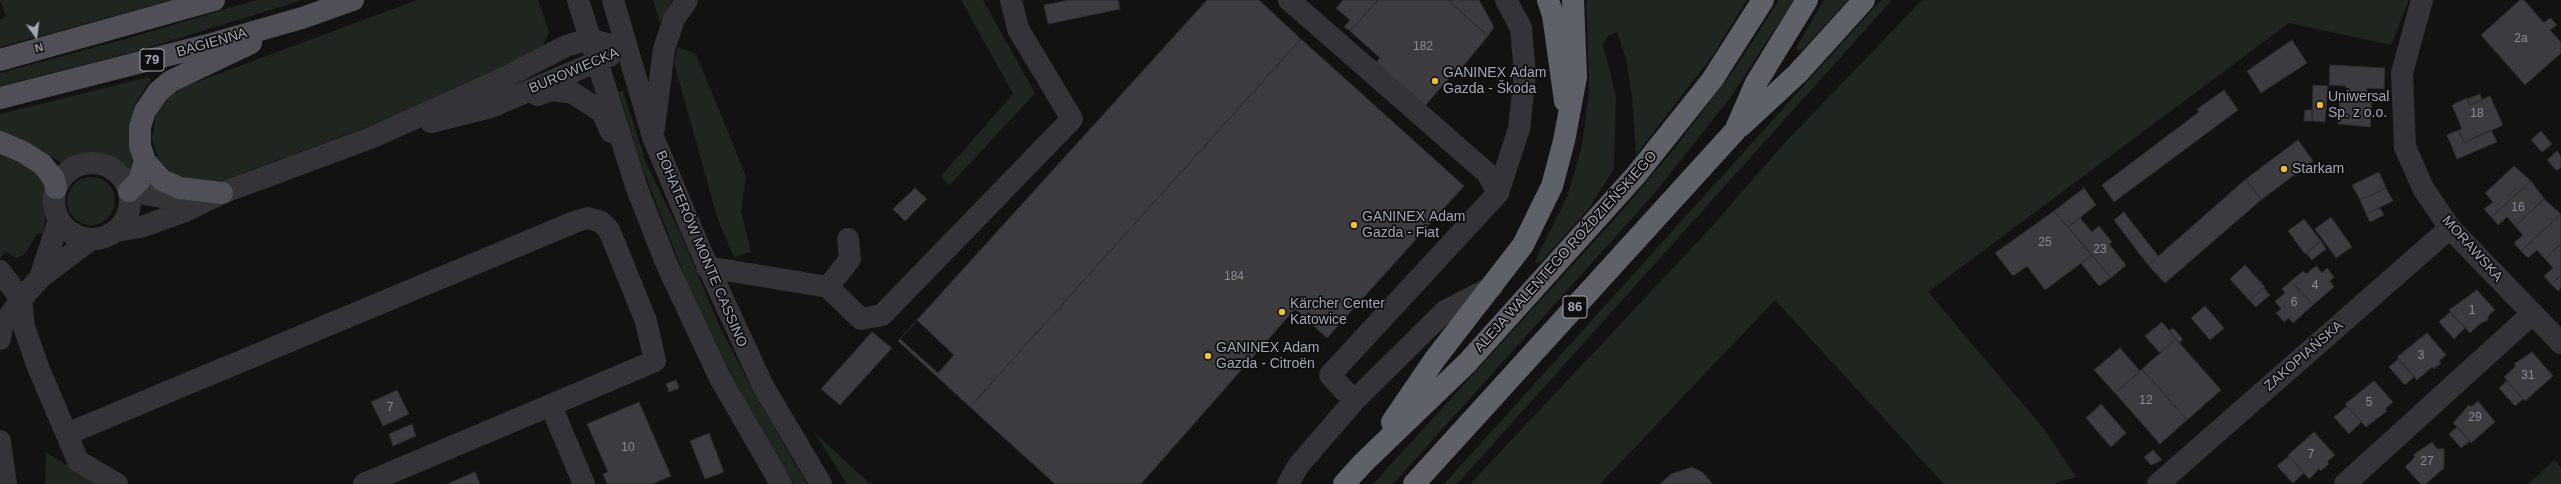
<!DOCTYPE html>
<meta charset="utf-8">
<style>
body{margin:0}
#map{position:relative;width:2561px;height:484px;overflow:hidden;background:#121213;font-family:Helvetica,sans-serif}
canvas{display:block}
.north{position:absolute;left:16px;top:16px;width:40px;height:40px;-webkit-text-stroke:3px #0d0d0e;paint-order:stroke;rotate:166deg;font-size:11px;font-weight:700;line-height:16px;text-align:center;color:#a3a7b4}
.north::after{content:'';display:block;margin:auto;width:14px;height:18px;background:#a3a7b4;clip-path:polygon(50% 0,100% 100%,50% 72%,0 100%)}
</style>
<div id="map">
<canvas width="2561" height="484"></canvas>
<div class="north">N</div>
</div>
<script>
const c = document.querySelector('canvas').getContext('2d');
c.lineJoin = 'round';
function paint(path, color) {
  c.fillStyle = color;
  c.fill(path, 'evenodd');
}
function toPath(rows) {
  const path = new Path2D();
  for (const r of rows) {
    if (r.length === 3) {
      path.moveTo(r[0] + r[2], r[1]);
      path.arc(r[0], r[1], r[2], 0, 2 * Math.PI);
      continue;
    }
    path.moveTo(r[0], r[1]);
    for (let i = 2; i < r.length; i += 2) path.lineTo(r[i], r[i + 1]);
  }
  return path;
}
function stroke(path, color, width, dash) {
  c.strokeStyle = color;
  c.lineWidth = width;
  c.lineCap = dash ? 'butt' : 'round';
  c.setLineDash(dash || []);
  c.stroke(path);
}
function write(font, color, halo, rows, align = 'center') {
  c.font = font + ' Helvetica,sans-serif';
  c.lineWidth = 3.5;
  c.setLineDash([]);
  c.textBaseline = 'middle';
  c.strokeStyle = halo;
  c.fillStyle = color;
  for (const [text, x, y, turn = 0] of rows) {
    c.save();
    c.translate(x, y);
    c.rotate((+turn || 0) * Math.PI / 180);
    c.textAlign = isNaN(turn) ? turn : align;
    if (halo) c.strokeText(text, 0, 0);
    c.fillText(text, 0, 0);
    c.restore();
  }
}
paint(toPath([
 [0,0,172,0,0,47,0,20,6,16],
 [256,0,303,0,137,51,0,86,0,73,129,38],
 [417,0,538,0,549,32,540,53,409,111,225,180,210,182,175,176,159,160,152,139,156,114,169,97,183,87],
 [653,0,672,0,660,23],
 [961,0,983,0,1035,93,950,185,941,176,1013,94],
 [1586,0,1747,0,1713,55,1636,155,1632,96,1626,59,1617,32,1608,36,1603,45,1616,95,1614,169,1590,207,1541,262,1536,263,1535,261,1567,197,1582,146,1589,90],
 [1779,0,1794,0,1730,98,1654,194,1393,484,1373,484,1620,213,1674,149,1736,67],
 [1824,0,1848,0,1803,49,1797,51,1797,46],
 [1881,0,1892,0,1457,484,1444,484],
 [1922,0,2409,0,2391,45,2289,23,1928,292,2044,429,2076,477,2053,484,1944,484,1775,300,1600,484,1470,484,1707,232,1780,148],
 [678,47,696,54,746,176,741,212,751,252,734,257,718,220,674,63],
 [148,77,151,80,136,102,129,124,133,171,131,175,114,160,97,154,80,155,62,163,17,138,0,131,0,114],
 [623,90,646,163,681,235,721,329,752,389,807,484,794,484,778,458,732,376,688,285,641,164,619,92],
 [0,154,26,166,38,174,45,184,46,213,43,234,37,233,26,253,17,258,6,252,0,258],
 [91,201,24],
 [814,432,870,484,847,484],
 [46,452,97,484,45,484],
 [2555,460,2561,467,2561,484,2528,484]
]), '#1e261f');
const building = toPath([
 [1069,0,1118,0,1120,9,1048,24,1044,5,1069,0],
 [1207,0,1259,0,1301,39,970,407,898,341,1207,0],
 [1343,0,1378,0,1350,31,1344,27,1350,20,1336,8,1343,0],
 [1378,0,1448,0,1488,36,1454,77,1452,75,1424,107,1375,63,1380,58,1350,31,1378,0],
 [1448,0,1479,0,1494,27,1488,36,1448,0],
 [2520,0,2524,0,2544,23,2550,18,2557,25,2550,30,2561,42,2561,53,2525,85,2481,35,2520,0],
 [1301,39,1464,186,1327,338,1295,309,1141,484,1055,484,970,407,1301,39],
 [2292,40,2307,63,2261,93,2247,71,2292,40],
 [2330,65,2385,68,2384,89,2367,88,2367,94,2372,95,2370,127,2338,124,2340,93,2346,93,2346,86,2329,85,2330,65],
 [2313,85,2328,86,2325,122,2312,121,2313,85],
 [2224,90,2238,110,2114,202,2102,185,2199,112,2197,109,2224,90],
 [2480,94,2482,100,2470,105,2467,99,2480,94],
 [2490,96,2503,125,2464,143,2459,130,2462,129,2452,105,2467,98,2470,105,2490,96],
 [2305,110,2312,110,2312,121,2304,121,2305,110],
 [2459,130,2464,143,2491,130,2497,142,2457,159,2447,135,2459,130],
 [2541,131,2552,144,2542,152,2531,140,2541,131],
 [2298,140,2313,161,2261,200,2246,179,2298,140],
 [2557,151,2561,156,2561,167,2557,171,2547,160,2557,151],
 [2514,166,2531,181,2491,217,2484,209,2493,202,2485,193,2514,166],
 [2379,172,2386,188,2360,200,2352,185,2379,172],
 [2246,179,2261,200,2165,283,2148,265,2246,179],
 [2531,181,2544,199,2515,226,2507,217,2498,225,2491,217,2531,181],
 [915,188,927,199,905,221,893,209,915,188],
 [2084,188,2096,205,2068,227,2054,211,2084,188],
 [2386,188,2393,201,2366,214,2360,200,2386,188],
 [2544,199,2561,214,2521,251,2514,243,2523,235,2515,226,2544,199],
 [2380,208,2384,215,2370,222,2366,214,2380,208],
 [2054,211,2092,255,2045,290,2027,266,2013,276,1995,253,2054,211],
 [2124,212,2158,256,2148,265,2114,220,2124,212],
 [2561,214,2561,244,2545,259,2537,250,2528,258,2521,251,2561,214],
 [2331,217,2352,247,2336,258,2315,229,2331,217],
 [2080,218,2092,232,2099,226,2112,242,2109,244,2126,265,2111,278,2068,227,2080,218],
 [2304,219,2321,241,2305,254,2288,231,2304,219],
 [2321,241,2326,249,2312,260,2306,253,2321,241],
 [2561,244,2561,275,2551,284,2544,276,2553,268,2545,259,2561,244],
 [2092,255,2111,278,2099,286,2081,263,2092,255],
 [2245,265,2265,287,2249,300,2230,279,2245,265],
 [2316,266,2322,273,2327,268,2334,277,2330,281,2334,287,2313,305,2291,281,2303,271,2306,274,2316,266],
 [2561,275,2561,288,2558,291,2551,284,2561,275],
 [2291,281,2313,305,2293,323,2289,318,2284,322,2276,313,2281,309,2275,301,2285,293,2282,289,2291,281],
 [2264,288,2270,295,2256,307,2249,300,2264,288],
 [2477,290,2495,310,2488,316,2488,320,2481,323,2470,333,2449,310,2477,290],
 [2205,306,2224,328,2210,340,2191,318,2205,306],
 [2450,312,2465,328,2454,339,2439,322,2450,312],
 [917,320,954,355,938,373,900,339,917,320],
 [2162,322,2176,339,2160,353,2145,336,2162,322],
 [2173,328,2183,339,2179,343,2169,331,2173,328],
 [872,332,892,348,840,405,821,389,872,332],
 [2427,333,2446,355,2439,361,2441,363,2434,369,2432,367,2417,380,2397,357,2427,333],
 [2176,339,2221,390,2187,420,2142,369,2176,339],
 [2120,348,2140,371,2115,393,2094,370,2120,348],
 [2532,352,2553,376,2525,401,2504,377,2516,366,2514,364,2532,352],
 [2398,359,2414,377,2405,385,2389,367,2398,359],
 [2142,369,2187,420,2160,444,2115,393,2142,369],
 [676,380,679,388,669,392,666,384,676,380],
 [2374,381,2393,402,2385,409,2387,411,2366,427,2345,404,2374,381],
 [2507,381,2523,399,2515,406,2499,388,2507,381],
 [397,390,409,414,383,426,371,402,397,390],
 [2478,401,2495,422,2471,443,2453,423,2469,405,2471,407,2478,401],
 [639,402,671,476,652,484,607,484,603,474,608,472,587,424,639,402],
 [2101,404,2126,433,2111,447,2086,418,2101,404],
 [2347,406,2361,422,2349,434,2334,417,2347,406],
 [412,424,416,436,393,446,389,434,412,424],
 [2457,427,2470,441,2461,448,2449,434,2457,427],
 [2314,432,2335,455,2327,462,2329,464,2321,471,2319,469,2309,479,2288,455,2314,432],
 [709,433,724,472,705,479,690,441,709,433],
 [2432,442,2437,449,2444,449,2444,468,2426,484,2421,484,2405,467,2415,457,2413,455,2432,442],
 [2153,450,2162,460,2151,465,2144,457,2153,450],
 [2289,456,2304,473,2293,483,2277,466,2289,456],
 [1692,467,1703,473,1713,484,1660,484,1671,474,1692,467],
 [475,472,480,484,447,484,475,472]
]);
paint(building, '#3c3c40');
stroke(building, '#2c2c2f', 1);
stroke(toPath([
 [578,0,636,186,667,265,720,378,781,484],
 [613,0,653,137,699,247,763,386,821,484],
 [1289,0,1487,173,1498,193],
 [2422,0,2402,73,2405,147,2423,188,2450,228,2561,343],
 [537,95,552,90,573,93,602,112,611,132],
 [431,122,491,107,610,56],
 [654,128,664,49,674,19,687,0],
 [92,201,38],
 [129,191,161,197,205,195],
 [116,231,141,227,183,212,222,193,373,137,500,80,566,46,589,39,626,49],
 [707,267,828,287,861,319,882,315,1072,119,1018,29,1011,0],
 [0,271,21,299,24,327,38,367,78,461,117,484],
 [40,278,59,220],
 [828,287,850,259,848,239],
 [0,339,2,327,21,299,40,278,90,240],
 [1354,401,1330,375,1498,193,1519,129,1525,74,1521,28,1506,0],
 [551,406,584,484],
 [67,434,577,221,588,218,601,222,609,230,646,321,655,361,364,484],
 [0,441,6,484],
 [1288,484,1298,466,1354,401,1445,311,1492,287],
 [2158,484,2450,228],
 [2345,484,2532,314]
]), '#333338', 22);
stroke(toPath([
 [0,60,214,0],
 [0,98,204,46,302,18,353,0],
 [0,142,23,152,42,164,54,179,56,188],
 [129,191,139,181,145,161],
 [222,193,180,188,162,180,145,161,140,146,140,127,145,111,158,92,171,81,251,43]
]), '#4f5057', 22);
stroke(toPath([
 [1548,0,1553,15,1565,101],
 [1741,126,1798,73,1864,0],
 [1392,422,1435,359,1523,245,1552,186,1564,141,1576,77,1573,0],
 [1344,484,1363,463,1467,363,1636,175,1712,80,1763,0],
 [1414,484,1735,131,1756,83,1807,0]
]), '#5f6169', 22);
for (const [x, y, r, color] of [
 [1435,81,4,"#eec02e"],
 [2320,105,4,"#eec02e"],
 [2284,169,4,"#eec02e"],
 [1354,225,4,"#eec02e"],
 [1282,312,4,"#eec02e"],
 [1208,356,4,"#eec02e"]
]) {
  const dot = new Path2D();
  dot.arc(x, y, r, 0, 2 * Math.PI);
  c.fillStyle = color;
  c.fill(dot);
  stroke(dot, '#0d0d0e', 1.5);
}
write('12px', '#898c97', null, [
 ["2a",2521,39],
 ["182",1423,47],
 ["18",2477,114],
 ["16",2518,208],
 ["25",2045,243],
 ["23",2100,250],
 ["184",1234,277],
 ["4",2315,286],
 ["6",2294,303],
 ["1",2472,311],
 ["3",2421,356],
 ["31",2528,376],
 ["12",2146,401],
 ["5",2369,403],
 ["7",390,408],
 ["29",2475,418],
 ["10",628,448],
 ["7",2311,455],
 ["27",2427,462]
]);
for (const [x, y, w] of [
 [152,60,24],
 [1575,307,24]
]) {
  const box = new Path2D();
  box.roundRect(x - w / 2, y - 11, w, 22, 3);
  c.fillStyle = '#0d0d0e';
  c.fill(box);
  stroke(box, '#a3a7b4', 1);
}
write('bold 13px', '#a3a7b4', null, [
 ["79",152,60],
 ["86",1575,307]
]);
write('14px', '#a3a7b4', '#0d0d0e', [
 ["BAGIENNA",212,43,-16],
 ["BUROWIECKA",574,71,-23],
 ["BOHATERÓW MONTE CASSINO",701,249,67],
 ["MORAWSKA",2472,249,48],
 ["ALEJA WALENTEGO ROŹDZIEŃSKIEGO",1566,252,-48],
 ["ZAKOPIAŃSKA",2304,356,-41]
]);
write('14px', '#a3a7b4', '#0d0d0e', [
 ["GANINEX Adam",1443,73],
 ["Gazda - Škoda",1443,89],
 ["Uniwersal",2328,97],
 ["Sp. z o.o.",2328,113],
 ["Starkam",2292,169],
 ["GANINEX Adam",1362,217],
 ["Gazda - Fiat",1362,233],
 ["Kärcher Center",1290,304],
 ["Katowice",1290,320],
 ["GANINEX Adam",1216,348],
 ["Gazda - Citroën",1216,364]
], 'left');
</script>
